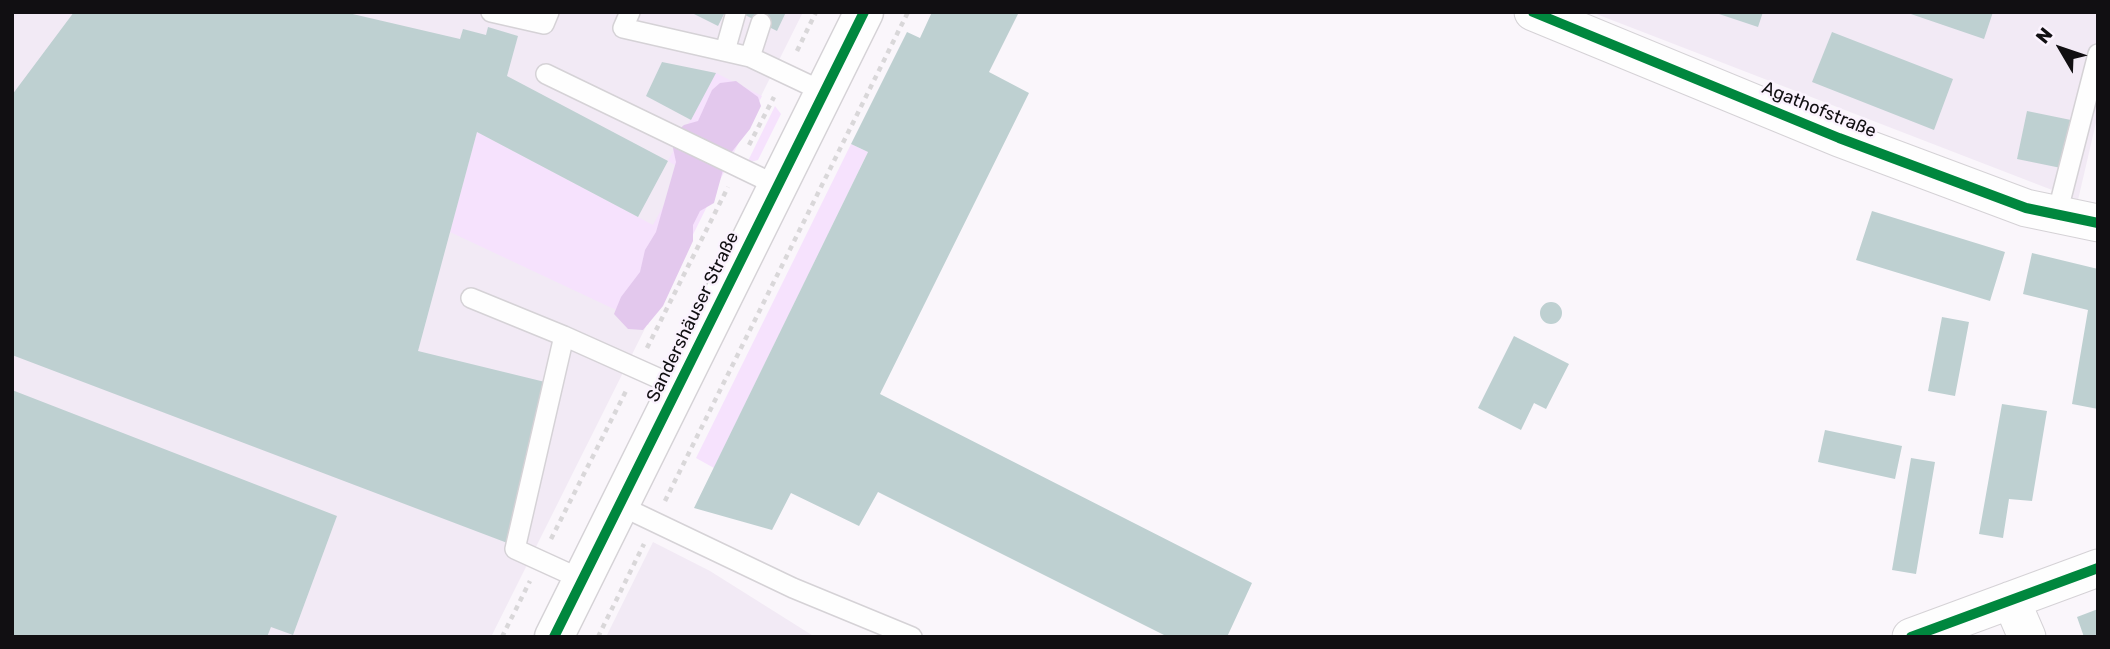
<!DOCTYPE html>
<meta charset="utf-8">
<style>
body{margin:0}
#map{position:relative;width:2110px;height:649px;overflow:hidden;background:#faf6fb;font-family:Rubik,sans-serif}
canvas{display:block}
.frame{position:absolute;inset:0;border:14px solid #110f12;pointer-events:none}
.north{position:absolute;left:2026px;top:14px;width:70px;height:70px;-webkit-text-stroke:5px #fbf3fe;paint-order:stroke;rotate:309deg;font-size:19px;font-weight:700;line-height:28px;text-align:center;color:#110f12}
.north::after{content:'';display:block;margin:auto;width:24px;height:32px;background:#110f12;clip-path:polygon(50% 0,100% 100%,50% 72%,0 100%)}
</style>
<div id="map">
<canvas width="2110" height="649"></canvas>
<div class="frame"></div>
<div class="north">N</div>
</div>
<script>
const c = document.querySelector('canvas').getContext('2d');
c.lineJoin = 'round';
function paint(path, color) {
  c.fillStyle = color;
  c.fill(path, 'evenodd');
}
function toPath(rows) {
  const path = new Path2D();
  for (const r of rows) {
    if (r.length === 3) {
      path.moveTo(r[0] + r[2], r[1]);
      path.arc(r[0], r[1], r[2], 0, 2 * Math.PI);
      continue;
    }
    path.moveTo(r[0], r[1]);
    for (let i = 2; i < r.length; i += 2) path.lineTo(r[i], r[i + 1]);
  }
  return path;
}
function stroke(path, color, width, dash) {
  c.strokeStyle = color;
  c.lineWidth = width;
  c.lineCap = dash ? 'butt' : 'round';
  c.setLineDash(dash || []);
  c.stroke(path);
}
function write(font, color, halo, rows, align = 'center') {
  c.font = font + ' Rubik,sans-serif';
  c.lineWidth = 5;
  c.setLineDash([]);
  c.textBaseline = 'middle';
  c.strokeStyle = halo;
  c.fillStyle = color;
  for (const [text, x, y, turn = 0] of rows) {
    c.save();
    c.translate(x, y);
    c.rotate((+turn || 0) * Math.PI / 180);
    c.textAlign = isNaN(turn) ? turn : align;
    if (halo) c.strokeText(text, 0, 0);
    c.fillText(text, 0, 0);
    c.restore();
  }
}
paint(toPath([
 [12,12,803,12,491,637,12,637],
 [1591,12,2098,12,2098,114,2078,200],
 [653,542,710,571,815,637,606,637]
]), '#f2eaf5');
paint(toPath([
 [716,73,762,96,648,325,450,232,477,132,653,225,683,170,668,161],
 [775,106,781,114,758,160,747,163],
 [851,144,868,152,714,468,696,458]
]), '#f6e2fd');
paint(toPath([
 [736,81,758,97,761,106,750,129,726,159,714,203,700,211,693,225,693,241,663,306,643,330,628,329,614,314,621,297,640,272,645,250,656,232,676,162,673,148,675,133,684,125,698,121,712,90,720,83]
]), '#e3c8ed');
paint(toPath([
 [74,12,344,12,460,39,463,29,486,35,488,27,518,36,507,76,668,161,638,217,477,132,418,351,545,382,510,544,12,355,12,95],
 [690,12,725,12,718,26],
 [739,12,786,12,777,31],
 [932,12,1019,12,989,72,1029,93,880,394,1252,583,1227,637,1168,637,878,492,859,526,791,493,772,530,694,508,868,152,851,144,907,32,920,38],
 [1713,12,1763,12,1758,27],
 [1905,12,1993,12,1984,39],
 [1832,32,1953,79,1934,130,1812,82],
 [662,62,716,73,691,120,646,96],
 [2027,111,2071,120,2061,168,2017,159],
 [1872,211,2005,252,1990,301,1856,260],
 [2032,253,2098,269,2098,409,2072,404,2088,310,2023,294],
 [1551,313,11],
 [1942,317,1969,322,1955,396,1928,391],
 [1514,336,1569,364,1546,409,1534,403,1521,430,1478,408],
 [12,390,337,516,293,635,271,627,267,637,12,637],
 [2002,404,2047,411,2032,501,2009,499,2003,538,1979,534],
 [1825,430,1902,446,1895,479,1818,462],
 [1911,458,1935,462,1916,574,1892,570],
 [2098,609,2098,637,2084,637,2077,617]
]), '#bed0d1');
const lane = toPath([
 [491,12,544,24,549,12],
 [630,12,623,28,750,57],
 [761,23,750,57,824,92],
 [725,51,736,12],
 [546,74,778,186],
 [2057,214,2098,54],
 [471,298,564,336],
 [619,505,793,588,912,637],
 [583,580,515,549,564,336,678,387]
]);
const street = toPath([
 [1533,12,1839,138,2026,208,2098,223],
 [2011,600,2027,637],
 [1911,637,2098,568]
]);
const secondary = toPath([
 [554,637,864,12]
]);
stroke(lane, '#d5d2d6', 22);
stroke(street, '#d5d2d6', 39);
stroke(secondary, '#d5d2d6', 41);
stroke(toPath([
 [797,51,816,12],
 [749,145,774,97],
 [647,348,728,187],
 [665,501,908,12],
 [551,539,626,391],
 [502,637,530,581],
 [598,637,644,544]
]), '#d9d7d9', 4.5, [5, 5]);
stroke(lane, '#fefefe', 19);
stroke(street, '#fefefe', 37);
stroke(secondary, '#fefefe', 38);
stroke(toPath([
 [1533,12,1839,138,2026,208,2098,223],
 [554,637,864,12],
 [1911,637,2098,568]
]), '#00873e', 10);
write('18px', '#110f12', '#fbf3fe', [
 ["Agathofstraße",1819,110,22],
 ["Sandershäuser Straße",693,317,-64]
]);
</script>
